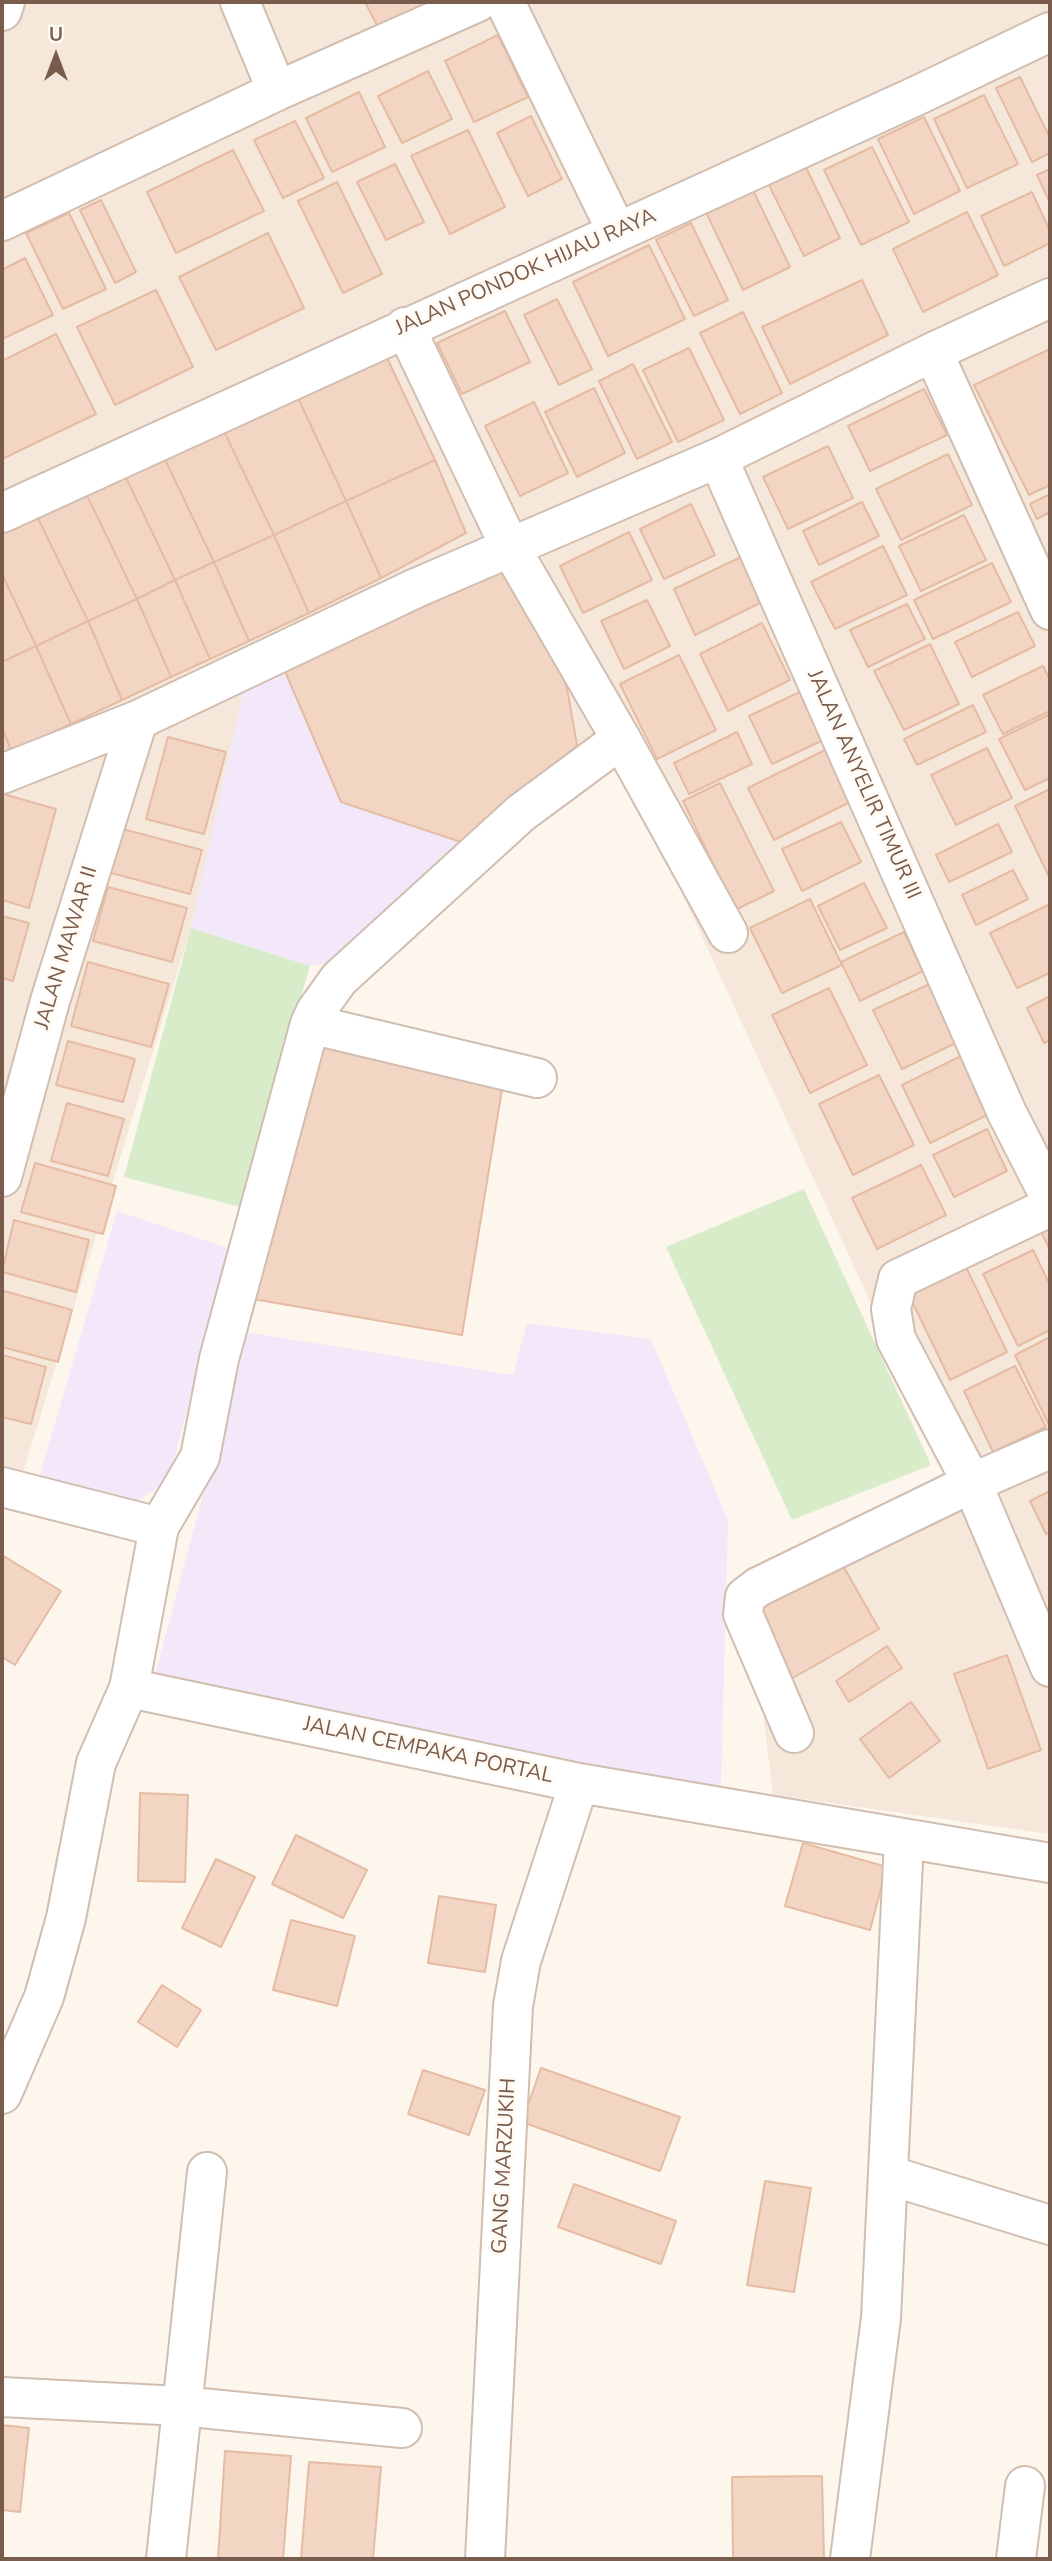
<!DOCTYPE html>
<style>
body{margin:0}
#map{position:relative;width:1052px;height:2561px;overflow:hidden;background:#fdf6ec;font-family:"Nunito Sans",sans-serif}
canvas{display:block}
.frame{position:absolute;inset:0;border:4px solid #7a5c4d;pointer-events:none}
.north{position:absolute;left:21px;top:21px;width:70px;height:70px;-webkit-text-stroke:5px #fffaf3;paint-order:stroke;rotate:0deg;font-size:19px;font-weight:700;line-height:28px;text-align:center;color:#7a5c4d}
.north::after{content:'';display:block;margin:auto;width:24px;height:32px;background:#7a5c4d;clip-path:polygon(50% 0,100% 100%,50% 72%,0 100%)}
</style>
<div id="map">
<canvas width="1052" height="2561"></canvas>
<div class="frame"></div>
<div class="north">U</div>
</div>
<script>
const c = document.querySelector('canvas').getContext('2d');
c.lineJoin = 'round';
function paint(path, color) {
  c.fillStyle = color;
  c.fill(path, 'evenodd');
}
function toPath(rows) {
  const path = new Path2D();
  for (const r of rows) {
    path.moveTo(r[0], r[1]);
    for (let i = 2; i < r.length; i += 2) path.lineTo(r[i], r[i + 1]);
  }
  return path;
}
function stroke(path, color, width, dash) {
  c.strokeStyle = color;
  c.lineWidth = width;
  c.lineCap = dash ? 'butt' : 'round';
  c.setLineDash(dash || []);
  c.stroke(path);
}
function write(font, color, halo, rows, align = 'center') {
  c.font = font + ' "Nunito Sans",sans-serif';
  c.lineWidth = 6;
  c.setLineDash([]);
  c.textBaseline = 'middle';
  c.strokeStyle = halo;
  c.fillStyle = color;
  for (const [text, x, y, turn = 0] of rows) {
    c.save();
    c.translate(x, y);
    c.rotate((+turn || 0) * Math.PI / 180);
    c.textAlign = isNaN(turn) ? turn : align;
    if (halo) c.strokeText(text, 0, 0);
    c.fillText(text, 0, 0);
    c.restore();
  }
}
paint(toPath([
 [2,2,1050,2,1050,1834,773,1795,746,1572,952,1479,610,737,338,960,191,928,23,1472,2,1466]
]), '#f5e8da');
paint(toPath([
 [284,669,341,802,467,844,338,960,310,966,191,928,244,687],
 [117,1211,229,1248,169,1479,128,1508,37,1485],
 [527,1323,651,1339,728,1520,721,1789,434,1736,155,1675,246,1332,513,1375]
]), '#f3e8fa');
paint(toPath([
 [191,928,310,966,240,1207,124,1177],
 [804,1189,931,1465,792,1520,666,1247]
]), '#d8ecc9');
const building = toPath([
 [365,2,451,2,380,31,365,2],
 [498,35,528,97,474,122,445,61,498,35],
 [428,71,452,119,402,143,378,96,428,71],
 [1020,77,1050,138,1050,153,1032,162,996,88,1020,77],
 [359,92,385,147,332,172,306,118,359,92],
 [984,95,1018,164,967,188,934,119,984,95],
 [531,116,562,179,528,196,497,133,531,116],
 [924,117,960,191,914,214,878,139,924,117],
 [295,121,324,178,283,198,254,140,295,121],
 [468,130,505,207,450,234,411,156,468,130],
 [872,147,909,222,861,245,824,170,872,147],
 [233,150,264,211,176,253,147,192,233,150],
 [802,159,840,238,804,256,765,177,802,159],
 [395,164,424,222,386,240,357,182,395,164],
 [1050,169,1050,203,1037,175,1050,169],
 [337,182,382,274,343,293,298,201,337,182],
 [751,186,790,267,743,290,704,208,751,186],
 [1032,192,1050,231,1050,243,1004,266,981,216,1032,192],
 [101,200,136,272,115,283,80,210,101,200],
 [967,212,998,275,923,312,893,249,967,212],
 [69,213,106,289,63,309,26,233,69,213],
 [691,223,728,300,694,316,656,240,691,223],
 [268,233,304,308,216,350,179,277,268,233],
 [649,245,685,319,608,356,573,282,649,245],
 [25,258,53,315,2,339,2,270,25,258],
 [862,280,888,335,790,384,762,327,862,280],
 [156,290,193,367,115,405,77,327,156,290],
 [557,299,592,369,559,385,524,315,557,299],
 [505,311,530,362,462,394,437,343,505,311],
 [743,312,782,393,740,414,700,333,743,312],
 [56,334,96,414,2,459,2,361,56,334],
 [380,343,435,460,346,501,292,385,380,343],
 [689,348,724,420,678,442,643,370,689,348],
 [1050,349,1050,485,1029,495,974,385,1050,349],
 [633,364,672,442,637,459,599,381,633,364],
 [292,385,346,501,274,535,218,419,292,385],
 [594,388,625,453,577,477,545,412,594,388],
 [924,389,947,435,870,471,848,426,924,389],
 [534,402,568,473,520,496,485,426,534,402],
 [218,419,274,535,214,562,159,447,218,419],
 [828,446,853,498,788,529,763,477,828,446],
 [159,447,214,562,175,580,120,465,159,447],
 [948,454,972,505,901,540,876,489,948,454],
 [435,460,466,533,381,578,346,501,435,460],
 [120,465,175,580,137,599,81,483,120,465],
 [81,483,137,599,88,621,32,506,81,483],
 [1050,494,1050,512,1037,519,1030,504,1050,494],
 [346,501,381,578,309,613,274,535,346,501],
 [862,502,879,536,819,565,803,531,862,502],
 [691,504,715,555,664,579,640,529,691,504],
 [32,506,88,621,36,646,2,574,2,520,32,506],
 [964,515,986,560,921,591,899,546,964,515],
 [629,532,652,580,583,613,560,566,629,532],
 [274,535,309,613,249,641,214,562,274,535],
 [883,546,907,595,835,629,811,582,883,546],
 [741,557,762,602,695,635,674,589,741,557],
 [214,562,249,641,210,659,175,580,214,562],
 [992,563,1011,602,933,639,914,600,992,563],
 [502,571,566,683,577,745,492,826,467,844,341,802,284,669,502,571],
 [2,574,36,646,2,662,2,574],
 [175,580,210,659,171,677,137,599,175,580],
 [137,599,171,677,122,700,88,621,137,599],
 [647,600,670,646,624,669,601,621,647,600],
 [907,604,925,639,868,667,850,630,907,604],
 [1018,612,1035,646,972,677,955,642,1018,612],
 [88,621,122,700,71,724,36,646,88,621],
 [762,623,790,680,728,711,700,654,762,623],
 [930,644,959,704,904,730,874,671,930,644],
 [36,646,71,724,12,752,2,728,2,662,36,646],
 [679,655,716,730,657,759,620,684,679,655],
 [1043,666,1050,680,1050,711,1003,734,983,695,1043,666],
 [804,690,828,738,772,764,749,716,804,690],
 [973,705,986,732,917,765,904,739,973,705],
 [1050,714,1050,778,1025,790,999,739,1050,714],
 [2,728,12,752,2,757,2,728],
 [737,732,752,764,689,794,674,763,737,732],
 [168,737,226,752,204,834,146,819,168,737],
 [987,748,1012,798,956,825,931,775,987,748],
 [825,750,850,802,774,840,748,788,825,750],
 [720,783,774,891,735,910,683,801,720,783],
 [1050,789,1050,879,1015,806,1050,789],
 [3,794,56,809,29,908,2,900,3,794],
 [841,822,861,862,802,891,782,849,841,822],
 [998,824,1012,852,949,882,936,855,998,824],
 [115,827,202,850,190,894,104,871,115,827],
 [1013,870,1028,899,976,925,962,895,1013,870],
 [864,883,887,928,840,950,818,906,864,883],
 [108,887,187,908,172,962,93,941,108,887],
 [810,899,842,965,782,993,750,928,810,899],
 [1048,905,1050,910,1050,973,1017,988,990,933,1048,905],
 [2,916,29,923,13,981,2,978,2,916],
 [904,932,923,971,860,1001,841,962,904,932],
 [88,962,169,984,151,1047,71,1026,88,962],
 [936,981,964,1039,902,1069,873,1010,936,981],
 [829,988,867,1065,810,1093,772,1015,829,988],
 [1050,996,1050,1040,1044,1043,1027,1008,1050,996],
 [317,1035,504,1077,462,1335,247,1298,317,1035],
 [68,1041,135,1059,123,1102,56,1085,68,1041],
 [961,1056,989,1114,930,1143,902,1085,961,1056],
 [879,1075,914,1145,853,1175,819,1104,879,1075],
 [67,1103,124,1119,108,1176,51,1161,67,1103],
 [987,1129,1007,1171,954,1197,933,1155,987,1129],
 [35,1163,116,1186,103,1234,21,1212,35,1163],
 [921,1165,946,1215,877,1249,852,1198,921,1165],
 [14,1220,89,1240,76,1292,2,1272,14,1220],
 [1050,1226,1050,1250,1040,1230,1050,1226],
 [1033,1250,1050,1285,1050,1330,1018,1346,983,1274,1033,1250],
 [965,1265,1007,1352,950,1380,908,1293,965,1265],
 [4,1291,72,1310,58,1362,2,1347,2,1301,4,1291],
 [1050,1337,1050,1427,1015,1355,1050,1337],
 [2,1355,46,1367,31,1424,2,1417,2,1355],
 [1015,1366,1046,1427,993,1452,964,1391,1015,1366],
 [1050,1491,1050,1532,1046,1534,1030,1501,1050,1491],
 [2,1555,61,1591,15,1665,2,1657,2,1555],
 [841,1562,879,1629,791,1679,752,1612,841,1562],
 [887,1646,902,1668,849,1702,836,1681,887,1646],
 [1007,1655,1041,1750,988,1769,954,1674,1007,1655],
 [911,1702,940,1741,889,1778,860,1739,911,1702],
 [140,1793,188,1795,185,1882,138,1881,140,1793],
 [296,1835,367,1870,343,1918,272,1884,296,1835],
 [803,1843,887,1867,870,1930,785,1906,803,1843],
 [216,1859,255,1877,221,1947,182,1928,216,1859],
 [439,1896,496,1905,485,1972,428,1963,439,1896],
 [291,1920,355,1936,337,2006,273,1990,291,1920],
 [162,1985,201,2010,177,2047,138,2022,162,1985],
 [541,2068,680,2117,660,2171,522,2122,541,2068],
 [423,2070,485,2090,469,2135,408,2114,423,2070],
 [765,2181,811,2188,794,2292,747,2285,765,2181],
 [574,2184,676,2221,661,2264,558,2227,574,2184],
 [2,2425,29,2428,20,2512,2,2510,2,2425],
 [225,2451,291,2456,283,2559,218,2559,225,2451],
 [309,2462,381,2467,373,2559,301,2559,309,2462],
 [822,2476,824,2559,733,2559,732,2477,822,2476]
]);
paint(building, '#f3d5c3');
stroke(building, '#e6bba3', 2);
const minor = toPath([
 [240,2,277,91],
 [505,2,617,232],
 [2,11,5,2],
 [2,221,277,91,478,2],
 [405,327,510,547,621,739,728,933],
 [933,352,1050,610],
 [718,458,1007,1113,1050,1197],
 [2,513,916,96,1050,32],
 [2,774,138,720,416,588,718,458,933,352,1050,298],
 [310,1024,537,1078],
 [2,1177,50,1001,138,720],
 [1050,1207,898,1279,891,1309,896,1339,972,1483,1050,1667],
 [2,1487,159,1527,129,1688,96,1763,66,1918,44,1997,2,2094],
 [159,1527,200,1457,219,1359,310,1024,316,1011,339,979,521,813,621,739],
 [129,1688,579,1783,1050,1863],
 [794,1733,743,1614,745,1597,758,1587,972,1483,1050,1449],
 [888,2175,1050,2225],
 [2,2397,181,2406,402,2428],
 [166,2559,207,2172],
 [485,2559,513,2006,521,1961,579,1783],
 [850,2559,881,2318,904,1840],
 [1016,2559,1025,2486]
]);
stroke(minor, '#d1beb0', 42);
stroke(minor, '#fff', 38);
write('21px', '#7a5c4d', '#fffaf3', [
 ["JALAN PONDOK HIJAU RAYA",526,273,-24],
 ["JALAN ANYELIR TIMUR III",863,785,66],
 ["JALAN MAWAR II",67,948,-73],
 ["JALAN CEMPAKA PORTAL",428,1751,12],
 ["GANG MARZUKIH",505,2166,-87]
]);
</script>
